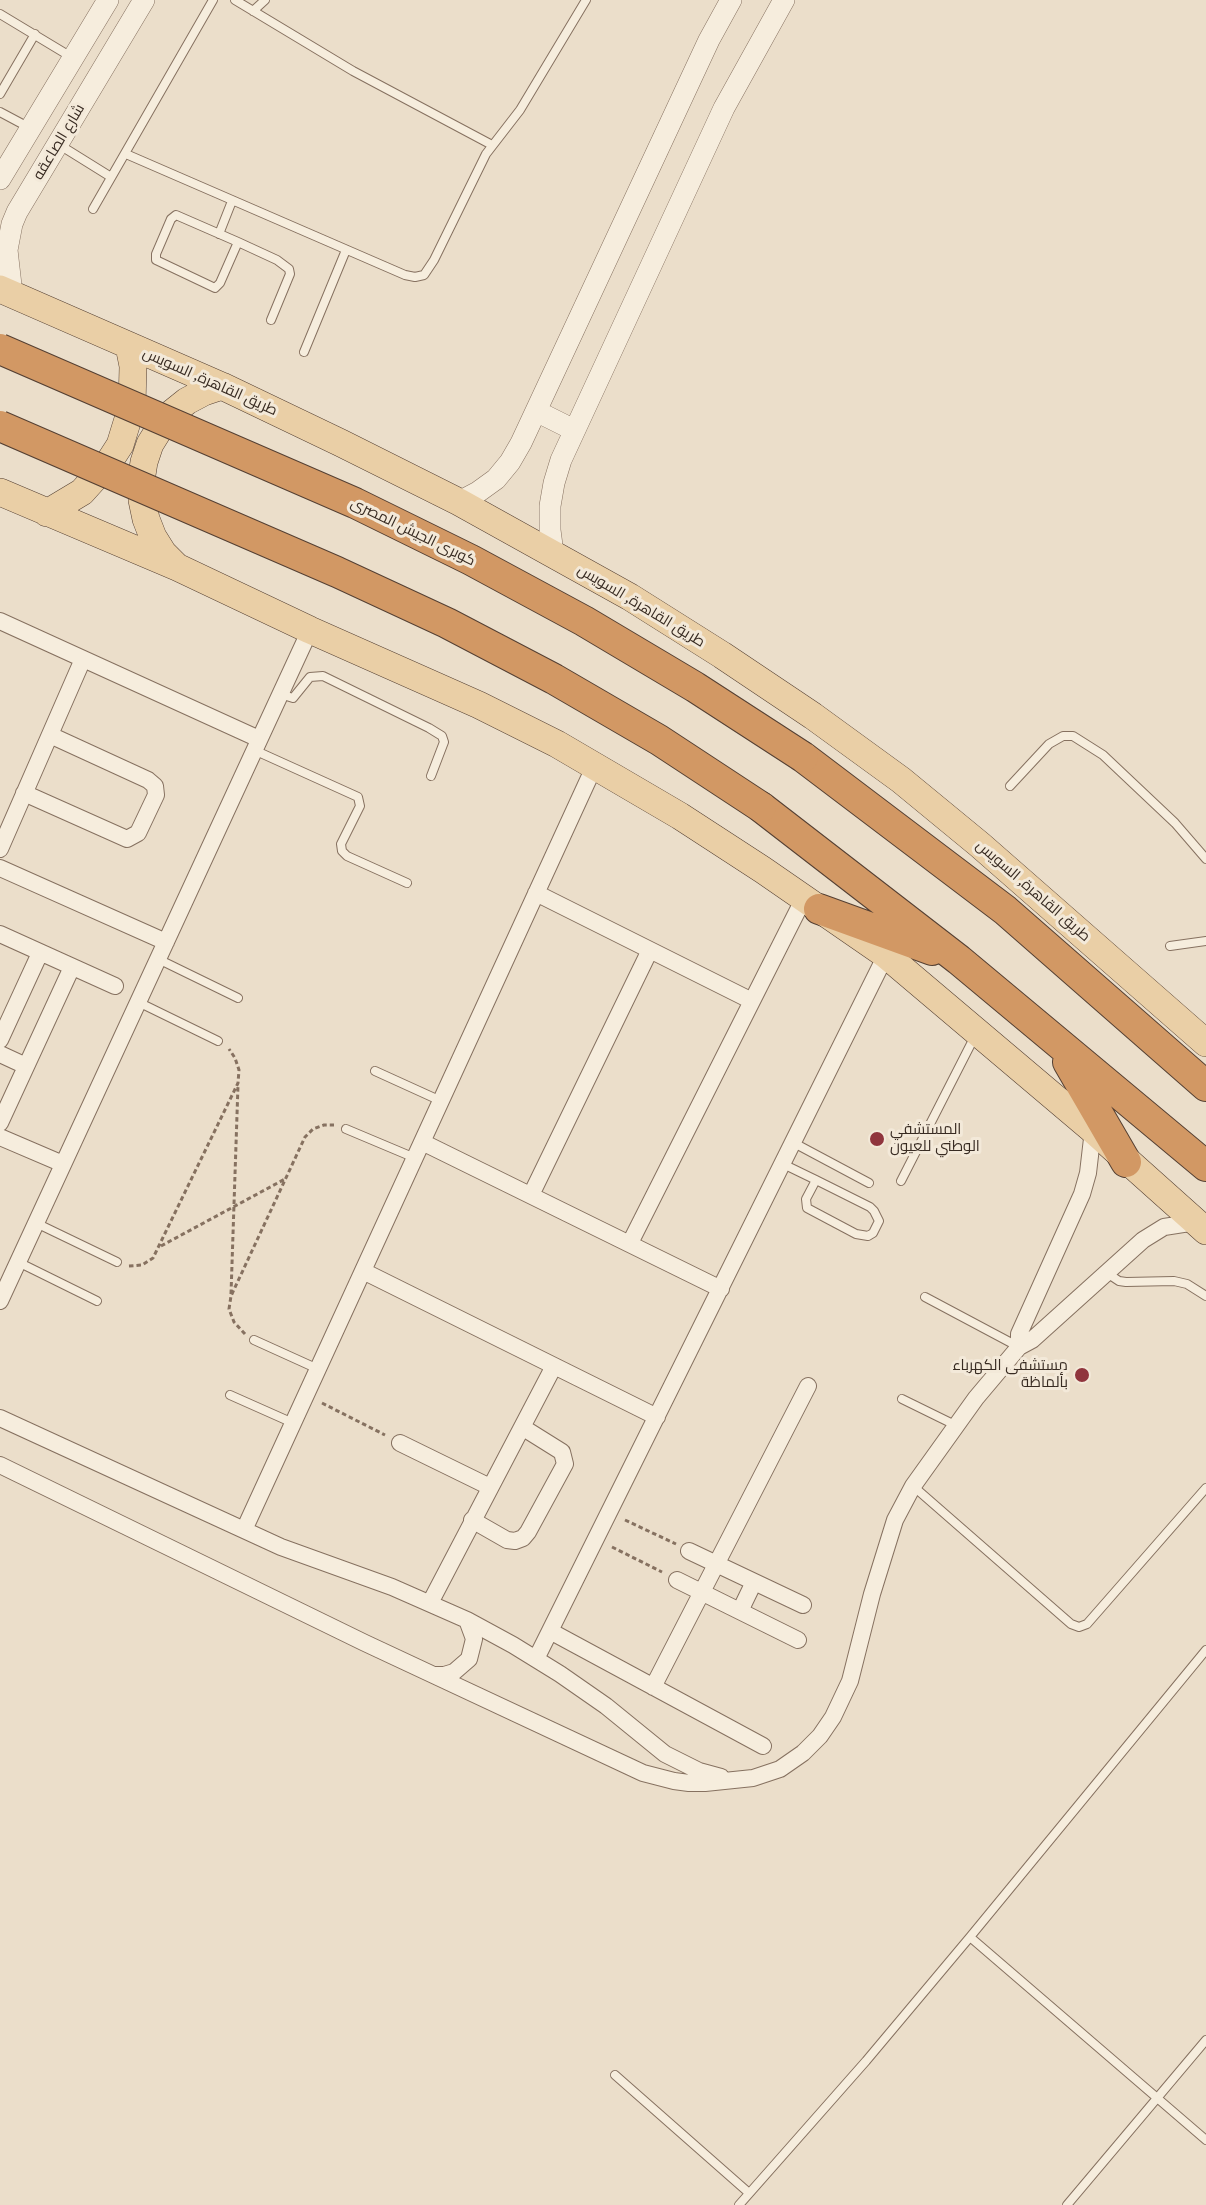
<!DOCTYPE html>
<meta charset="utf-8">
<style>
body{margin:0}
canvas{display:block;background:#ebdeca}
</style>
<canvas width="1206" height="2205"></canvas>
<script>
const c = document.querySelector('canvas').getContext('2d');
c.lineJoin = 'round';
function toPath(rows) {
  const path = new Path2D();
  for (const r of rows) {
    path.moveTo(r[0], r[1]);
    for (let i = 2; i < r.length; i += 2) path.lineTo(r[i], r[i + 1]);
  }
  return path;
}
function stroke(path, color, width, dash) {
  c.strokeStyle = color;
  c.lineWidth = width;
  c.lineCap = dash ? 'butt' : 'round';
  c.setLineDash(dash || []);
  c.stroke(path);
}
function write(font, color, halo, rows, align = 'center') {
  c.font = font + ' "Noto Serif",Cairo,serif';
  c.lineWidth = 6;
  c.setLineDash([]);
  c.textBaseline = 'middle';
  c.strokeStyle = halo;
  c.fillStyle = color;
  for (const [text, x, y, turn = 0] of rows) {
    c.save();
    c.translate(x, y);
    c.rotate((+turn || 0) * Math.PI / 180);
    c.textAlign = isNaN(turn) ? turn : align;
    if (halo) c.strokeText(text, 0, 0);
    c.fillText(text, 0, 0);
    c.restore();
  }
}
const service = toPath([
 [235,0,353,71,492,145],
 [253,11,265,0],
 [0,14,73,58],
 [0,94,35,34],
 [0,112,30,128],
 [58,144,111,177],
 [126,154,405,275,415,277,424,275,434,260,486,154,520,110,586,0],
 [93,209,213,0],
 [219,234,232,201],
 [238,242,220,283,215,288,156,260,156,254,171,219,176,215,238,242,277,260,289,269,290,274,271,320],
 [304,352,346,250],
 [280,694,293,698,310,677,323,676,429,728,442,736,444,742,431,776],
 [254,750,358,797,360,806,341,844,342,851,347,856,407,883],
 [1010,786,1049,744,1063,736,1073,736,1103,755,1175,823,1206,859],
 [1170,946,1206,941],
 [158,959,238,998],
 [138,1002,218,1041],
 [375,1071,441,1101],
 [346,1129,415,1158],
 [794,1143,869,1183],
 [783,1164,816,1180,870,1207,874,1211,879,1221,873,1233,868,1236,856,1234,807,1208,806,1199,816,1180],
 [901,1181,976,1034],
 [36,1223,117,1262],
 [18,1262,97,1301],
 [1107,1273,1119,1281,1126,1282,1174,1281,1187,1284,1206,1296],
 [925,1297,1019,1347],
 [254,1340,318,1369],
 [230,1395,293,1423],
 [902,1399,955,1425],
 [913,1486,1071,1624,1079,1627,1087,1624,1206,1488],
 [970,1937,1206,2140],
 [615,2075,749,2193],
 [739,2205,866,2061,970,1937,1206,1650],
 [1067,2205,1206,2040]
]);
const minor = toPath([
 [0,621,259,739],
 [24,793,127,839,138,833,156,795,155,786,148,780,50,735],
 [0,849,83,659],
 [0,868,166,942],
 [536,893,752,1001],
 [0,934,115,986],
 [0,1040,40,953],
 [0,1054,26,1066],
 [0,1123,72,967],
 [0,1137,63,1164],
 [422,1142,721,1289],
 [531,1195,650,950],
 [630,1243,804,898],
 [363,1271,657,1417],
 [0,1301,310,630],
 [1019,1347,1019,1334,1082,1194,1088,1173,1093,1130],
 [0,1418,281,1547,392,1587,467,1620,513,1645,560,1674,606,1706,665,1754,699,1771,721,1777],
 [400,1443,490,1487],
 [0,1465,365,1643,643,1773,674,1781,689,1783,705,1783,753,1778,780,1769,803,1753,820,1736,833,1717,850,1681,872,1594,895,1520,913,1486,976,1398,1019,1347,1032,1340,1143,1240,1164,1227,1196,1222],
 [472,1520,507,1540,515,1541,523,1538,528,1532,565,1464,562,1452,522,1427],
 [244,1530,595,765],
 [689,1551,803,1605],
 [677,1580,798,1640],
 [430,1603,554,1366],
 [740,1611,754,1582],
 [550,1631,763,1746],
 [536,1659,886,955],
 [434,1675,444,1675,454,1672,469,1659,474,1639,467,1620],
 [653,1687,808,1386]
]);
const tertiary = toPath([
 [0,179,108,0],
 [12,294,7,250,12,224,17,212,144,0],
 [536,411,574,430],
 [459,502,478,492,496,479,510,462,521,443,709,40,731,0],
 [553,553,550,530,550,506,554,483,561,460,724,108,784,0]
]);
const primary = toPath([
 [0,289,222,386,341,443,459,502,630,597,722,655,813,716,901,780,980,845,1206,1043],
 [0,492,177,567,310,630,479,705,557,744,680,816,763,870,886,955,1093,1130,1206,1231],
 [47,513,82,492,109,462,120,445,132,406,133,366,129,346],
 [175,565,163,553,153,537,146,519,142,500,141,481,144,462,150,444,160,428,172,413,187,401,204,392,222,386]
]);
const motorway = toPath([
 [803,757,1005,910,1206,1086],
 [761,807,959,960,1206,1166],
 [819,909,932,950],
 [1068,1062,1126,1162]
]);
stroke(service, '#867160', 10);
stroke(minor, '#867160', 18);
stroke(tertiary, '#867160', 22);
stroke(primary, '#554033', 28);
stroke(motorway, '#554033', 32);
stroke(toPath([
 [161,1246,285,1179],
 [129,1266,142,1265,153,1258,238,1083,239,1070,235,1058,229,1049],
 [231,1294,238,1085],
 [245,1334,234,1322,229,1309,231,1296,305,1137,313,1129,324,1125,334,1125],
 [322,1403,385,1435],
 [625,1520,676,1544],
 [612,1547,662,1572]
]), '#867160', 3, [4.5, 3]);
stroke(service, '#f6eddd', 8);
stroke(minor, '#f6eddd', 16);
stroke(tertiary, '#f6eddd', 21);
stroke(primary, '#eacfa6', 27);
stroke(motorway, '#d29864', 30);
const motorwayBridge = toPath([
 [0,349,355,503,471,560,584,621,695,687,803,757],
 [0,426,337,572,447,623,554,679,659,740,761,807]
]);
stroke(motorwayBridge, '#554033', 32, []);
stroke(motorwayBridge, '#d29864', 30);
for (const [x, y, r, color] of [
 [877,1139,8,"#90353d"],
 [1082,1375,8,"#90353d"]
]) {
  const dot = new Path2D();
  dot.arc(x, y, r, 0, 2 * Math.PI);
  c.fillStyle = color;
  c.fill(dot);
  stroke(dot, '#f3e9d9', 2);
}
write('15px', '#382b22', '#f3e9d9', [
 ["شارع الصاعقه",59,142,-59],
 ["طريق القاهرة, السويس",210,382,24],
 ["كوبرى الجيش المصرى",413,532,26],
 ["طريق القاهرة, السويس",641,606,31],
 ["طريق القاهرة, السويس",1033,891,41]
]);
write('15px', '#382b22', '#f3e9d9', [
 ["المستشفي",890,1130],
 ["الوطني للعيون",890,1147],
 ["مستشفى الكهرباء",1068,1366,"right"],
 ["بألماظة",1068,1383,"right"]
], 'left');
</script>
